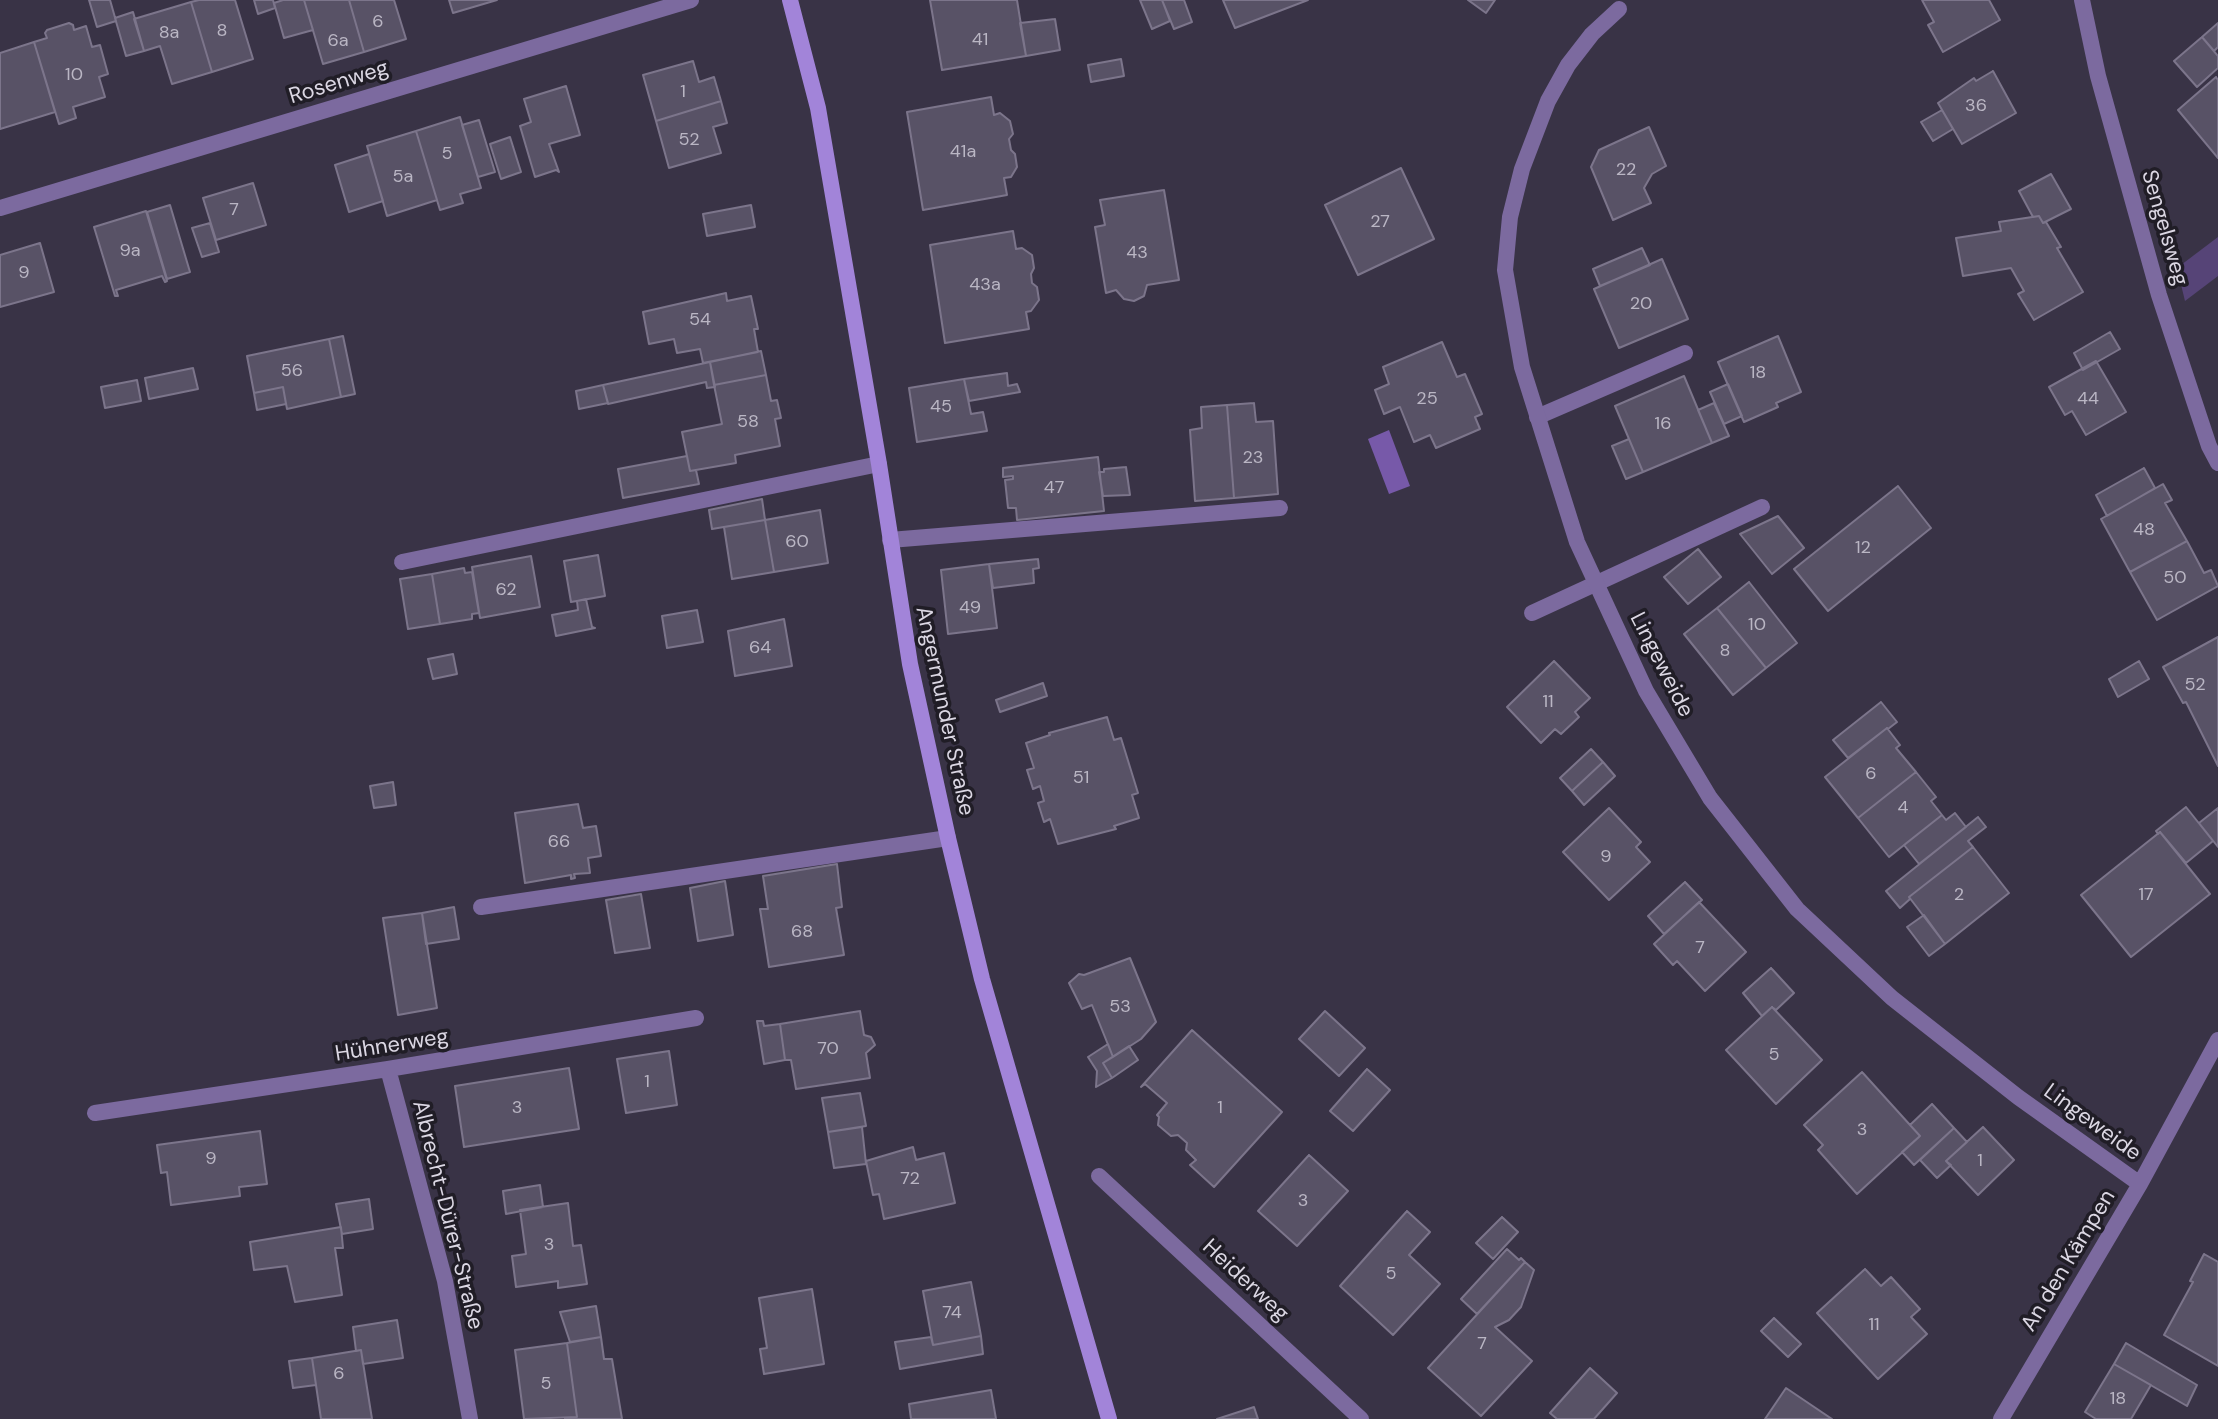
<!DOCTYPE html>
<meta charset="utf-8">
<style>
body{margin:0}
canvas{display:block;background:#393346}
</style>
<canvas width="2218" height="1419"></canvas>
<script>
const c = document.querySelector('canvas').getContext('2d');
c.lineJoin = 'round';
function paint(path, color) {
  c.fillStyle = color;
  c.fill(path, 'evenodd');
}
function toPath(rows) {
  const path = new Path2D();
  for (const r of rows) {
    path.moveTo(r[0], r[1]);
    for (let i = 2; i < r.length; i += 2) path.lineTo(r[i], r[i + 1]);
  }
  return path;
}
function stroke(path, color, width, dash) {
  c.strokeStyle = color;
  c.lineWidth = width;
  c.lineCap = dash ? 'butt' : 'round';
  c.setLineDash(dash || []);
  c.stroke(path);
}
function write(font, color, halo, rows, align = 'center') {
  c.font = font + ' "DM Sans",sans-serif';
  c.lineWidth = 7;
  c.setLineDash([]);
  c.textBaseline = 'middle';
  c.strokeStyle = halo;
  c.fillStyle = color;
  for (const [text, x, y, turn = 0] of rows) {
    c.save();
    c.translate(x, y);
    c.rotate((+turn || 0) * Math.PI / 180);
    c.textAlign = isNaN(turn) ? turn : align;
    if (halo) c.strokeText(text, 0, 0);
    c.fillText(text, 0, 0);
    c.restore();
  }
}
paint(toPath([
 [2218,237,2218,276,2185,301,2177,268]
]), '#564477');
paint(toPath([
 [1389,430,1410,486,1389,494,1368,439]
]), '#7759a9');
const building = toPath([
 [89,0,110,0,116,21,97,27,89,0],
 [199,0,235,0,253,59,212,72,191,2,199,0],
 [254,0,273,0,275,8,258,14,254,0],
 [283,0,304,0,313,30,284,38,274,3,283,0],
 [304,0,349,0,364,52,323,64,304,0],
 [349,0,394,0,406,39,364,52,349,0],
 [449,0,497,0,453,13,449,0],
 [930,0,1017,0,1026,56,942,70,930,0],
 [1140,0,1162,0,1170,21,1152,29,1140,0],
 [1162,0,1184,0,1192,22,1174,29,1162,0],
 [1223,0,1308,0,1235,28,1223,0],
 [1468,0,1495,0,1486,13,1468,0],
 [1922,0,1989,0,2000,20,1943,52,1928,25,1934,22,1922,0],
 [191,2,212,72,172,84,160,46,144,51,134,19,191,2],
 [133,12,144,51,126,56,115,18,133,12],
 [1055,19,1060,50,1026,56,1020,23,1055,19],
 [69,23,73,25,74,30,86,26,92,47,100,45,108,74,99,77,105,97,73,107,76,118,59,124,34,42,47,38,45,33,47,30,69,23],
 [2218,23,2218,47,2214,51,2202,37,2218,23],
 [2202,37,2218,56,2218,68,2197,87,2174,61,2202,37],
 [34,42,55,112,0,129,0,53,34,42],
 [1121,59,1124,76,1091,82,1088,65,1121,59],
 [693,61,699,82,714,77,721,101,656,121,643,75,693,61],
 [1993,71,2016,113,1962,144,1938,103,1974,78,1976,81,1993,71],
 [2216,77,2218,80,2218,158,2178,110,2216,77],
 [566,86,580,135,549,144,559,172,556,170,535,177,520,126,531,122,524,99,566,86],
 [991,97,994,115,1000,113,1010,121,1013,134,1009,139,1011,150,1015,154,1017,167,1011,177,1004,178,1007,195,923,210,907,112,991,97],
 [721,101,727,123,713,127,721,153,669,168,656,121,721,101],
 [1942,110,1953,129,1933,141,1921,122,1942,110],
 [460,117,481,188,460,194,463,203,440,210,416,131,460,117],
 [479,120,495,172,478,177,462,125,479,120],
 [1649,127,1666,166,1652,174,1644,188,1651,203,1613,220,1591,167,1599,150,1649,127],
 [416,131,437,200,387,216,367,146,416,131],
 [510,137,521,172,501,179,490,144,510,137],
 [369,154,383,201,349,212,335,165,369,154],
 [1401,168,1434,239,1358,275,1325,205,1401,168],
 [2051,174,2071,209,2043,223,2039,216,2033,217,2019,191,2051,174],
 [253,183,266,225,216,240,203,198,253,183],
 [1164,190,1179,280,1147,285,1144,296,1134,301,1124,299,1116,290,1106,293,1095,227,1105,225,1100,200,1164,190],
 [170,205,190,272,167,279,147,212,170,205],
 [751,205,755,227,707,236,703,214,751,205],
 [146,211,167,281,165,282,162,276,116,290,118,296,115,296,94,227,146,211],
 [2039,216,2043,223,2046,222,2061,247,2057,248,2083,292,2034,320,2018,294,2024,291,2011,268,1963,276,1956,238,2001,231,1999,222,2039,216],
 [210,223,219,252,202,257,192,228,210,223],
 [1013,231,1016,249,1022,248,1032,255,1034,268,1031,274,1032,283,1037,287,1039,300,1031,311,1026,312,1029,329,945,343,930,245,1013,231],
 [40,243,54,292,0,307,0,255,40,243],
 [1642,248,1650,265,1600,286,1593,269,1642,248],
 [1662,259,1688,319,1619,348,1594,289,1662,259],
 [726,293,727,301,751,296,758,329,754,329,758,352,703,363,700,349,677,353,674,339,649,344,643,312,726,293],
 [2110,332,2120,349,2083,370,2074,353,2110,332],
 [343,336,355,394,341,397,329,339,343,336],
 [1778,336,1801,392,1776,403,1778,407,1744,422,1718,362,1778,336],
 [329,339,341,397,287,409,283,387,254,393,247,356,329,339],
 [1442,342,1457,377,1465,374,1482,414,1475,417,1480,429,1436,448,1430,435,1414,442,1400,407,1384,414,1375,390,1389,384,1383,367,1442,342],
 [761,351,766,375,714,385,710,362,761,351],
 [2096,361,2126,412,2086,435,2072,411,2065,415,2049,387,2096,361],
 [710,362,715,387,707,388,706,382,608,404,603,385,710,362],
 [193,368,198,389,149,399,145,378,193,368],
 [1007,373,1008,386,1017,384,1020,392,969,401,964,379,1007,373],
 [766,375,771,401,777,400,781,418,775,419,780,446,735,455,736,463,690,471,682,432,722,424,714,385,766,375],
 [1684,376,1712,443,1643,472,1615,406,1684,376],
 [964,379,971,414,983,412,987,431,917,442,909,388,964,379],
 [137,380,141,401,105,408,101,387,137,380],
 [1728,384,1742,416,1724,424,1710,392,1728,384],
 [603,385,608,403,579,409,576,391,603,385],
 [283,387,286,404,257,410,254,393,283,387],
 [1254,403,1256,422,1273,421,1278,494,1234,498,1227,405,1254,403],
 [1714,403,1729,436,1712,443,1698,410,1714,403],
 [1227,405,1234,498,1195,501,1190,430,1202,428,1201,407,1227,405],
 [1629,439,1643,472,1626,479,1612,446,1629,439],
 [687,456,690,471,696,470,699,484,623,498,618,469,687,456],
 [1098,457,1104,511,1017,520,1016,508,1008,508,1005,480,1013,479,1013,476,1003,477,1003,468,1098,457],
 [1126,467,1130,495,1103,496,1099,472,1104,472,1104,469,1126,467],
 [2144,468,2155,488,2107,516,2096,495,2144,468],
 [2163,484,2172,500,2165,503,2187,541,2130,572,2101,519,2163,484],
 [1898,486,1931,528,1828,611,1794,569,1898,486],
 [762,499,765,520,712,529,709,510,762,499],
 [820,510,828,563,774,572,765,520,820,510],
 [1778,516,1804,548,1772,574,1740,534,1778,516],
 [765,520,774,572,732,579,724,527,765,520],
 [2187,541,2204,573,2211,570,2218,586,2157,620,2130,572,2187,541],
 [1698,549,1721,577,1688,604,1664,577,1698,549],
 [598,555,605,596,571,602,564,561,598,555],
 [531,556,540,607,480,618,472,567,531,556],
 [1038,559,1039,568,1033,569,1034,583,993,588,989,564,1038,559],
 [989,564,997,628,948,634,941,570,989,564],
 [464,568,465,573,472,572,479,613,472,614,472,619,440,624,432,574,464,568],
 [432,574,440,624,408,629,400,579,432,574],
 [1749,582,1797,643,1766,668,1717,608,1749,582],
 [586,599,592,627,595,628,556,636,552,615,578,610,577,601,586,599],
 [1717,608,1766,668,1733,695,1684,634,1717,608],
 [697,610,703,642,667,648,662,616,697,610],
 [784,619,792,666,735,676,728,631,784,619],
 [2218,637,2218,766,2186,702,2183,703,2163,667,2218,637],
 [453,654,457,674,433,679,428,659,453,654],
 [1554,661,1590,698,1575,712,1579,717,1561,734,1555,729,1541,743,1507,707,1554,661],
 [2139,661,2149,679,2118,697,2109,679,2139,661],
 [1043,683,1047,696,1000,712,996,700,1043,683],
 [1881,702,1897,722,1888,729,1887,728,1848,758,1833,740,1881,702],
 [1107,717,1114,740,1121,738,1138,793,1132,795,1139,818,1114,826,1116,829,1058,844,1050,819,1044,822,1038,803,1044,801,1040,786,1033,789,1027,770,1034,768,1026,743,1050,735,1049,733,1107,717],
 [1887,728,1900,745,1896,748,1916,772,1858,818,1825,777,1887,728],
 [1591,749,1603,762,1572,791,1560,778,1591,749],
 [1603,762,1615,776,1584,805,1572,791,1603,762],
 [1916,772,1936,797,1931,801,1942,815,1889,857,1858,818,1916,772],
 [393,782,396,805,374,808,370,786,393,782],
 [578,804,583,828,596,826,601,856,588,858,590,873,574,874,575,878,571,879,571,875,525,883,515,813,578,804],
 [2186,807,2213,841,2186,863,2160,832,2158,834,2156,831,2186,807],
 [1609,808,1641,842,1636,847,1650,862,1609,900,1563,852,1609,808],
 [2218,808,2218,847,2199,823,2218,808],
 [1955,813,1966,827,1919,864,1904,845,1942,815,1946,820,1955,813],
 [1978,817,1986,827,1968,841,1973,847,1909,897,1910,899,1900,908,1886,891,1978,817],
 [2160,832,2210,894,2131,957,2081,895,2160,832],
 [1973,847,2009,893,1945,944,1909,897,1973,847],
 [837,864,842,907,836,908,844,955,769,967,760,909,768,909,763,876,837,864],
 [725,881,733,935,698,941,690,888,725,881],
 [1685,882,1702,900,1664,934,1648,916,1685,882],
 [641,894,650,948,615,953,606,900,641,894],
 [1699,902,1746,952,1705,991,1677,961,1673,965,1654,944,1699,902],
 [454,907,459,939,426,944,422,913,454,907],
 [422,913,437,1008,398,1015,383,918,422,913],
 [1924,915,1945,944,1929,956,1907,927,1924,915],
 [1130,958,1156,1022,1141,1039,1113,1057,1092,1005,1082,1009,1069,983,1079,974,1084,975,1130,958],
 [1771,968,1794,993,1776,1010,1772,1007,1762,1016,1743,993,1771,968],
 [1772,1007,1822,1060,1776,1104,1726,1050,1772,1007],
 [860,1011,864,1035,871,1037,875,1045,866,1053,870,1078,796,1089,791,1060,785,1060,780,1024,860,1011],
 [1325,1011,1365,1048,1339,1076,1299,1039,1325,1011],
 [757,1021,763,1021,764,1026,780,1024,785,1060,764,1064,757,1021],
 [1192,1030,1282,1112,1214,1187,1190,1165,1196,1160,1186,1150,1187,1143,1178,1135,1171,1136,1158,1125,1159,1117,1157,1115,1167,1103,1145,1084,1141,1087,1192,1030],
 [1108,1044,1113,1057,1103,1063,1112,1078,1096,1087,1097,1071,1088,1057,1108,1044],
 [1129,1046,1138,1060,1112,1078,1103,1063,1129,1046],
 [669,1051,677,1105,626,1113,617,1059,669,1051],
 [569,1068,579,1129,464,1147,455,1086,569,1068],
 [1367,1069,1390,1090,1353,1131,1330,1111,1367,1069],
 [1862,1072,1920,1136,1857,1194,1818,1150,1823,1145,1804,1125,1862,1072],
 [860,1093,866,1126,828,1132,822,1098,860,1093],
 [1932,1104,1954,1128,1914,1165,1902,1152,1920,1136,1910,1125,1932,1104],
 [862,1127,866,1164,834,1168,828,1132,862,1127],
 [1983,1127,2014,1160,1978,1195,1946,1161,1983,1127],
 [1954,1128,1967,1142,1946,1161,1951,1165,1937,1178,1920,1160,1954,1128],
 [260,1131,267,1184,239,1187,240,1196,171,1205,167,1172,161,1173,157,1145,260,1131],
 [913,1147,916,1160,944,1153,955,1203,884,1219,879,1194,873,1195,866,1161,913,1147],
 [1309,1155,1348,1191,1297,1246,1258,1211,1309,1155],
 [540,1185,543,1207,506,1214,503,1191,540,1185],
 [369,1199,373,1229,342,1234,336,1204,369,1199],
 [568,1203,573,1246,581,1245,587,1284,558,1288,558,1281,516,1287,512,1256,526,1254,520,1210,568,1203],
 [1407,1211,1430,1232,1409,1255,1440,1284,1393,1335,1340,1286,1407,1211],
 [1502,1217,1518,1232,1493,1259,1476,1243,1502,1217],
 [341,1227,343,1248,335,1248,342,1295,295,1302,287,1266,254,1270,250,1242,341,1227],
 [1507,1249,1519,1260,1521,1258,1525,1262,1477,1314,1461,1299,1507,1249],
 [2204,1254,2218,1262,2218,1366,2164,1335,2193,1282,2190,1281,2204,1254],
 [1525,1262,1534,1270,1521,1307,1509,1320,1495,1327,1532,1361,1481,1416,1428,1368,1525,1262],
 [1865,1269,1881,1286,1891,1277,1920,1309,1911,1317,1927,1334,1878,1379,1817,1313,1865,1269],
 [971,1282,981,1336,933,1345,923,1291,971,1282],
 [812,1289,824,1364,764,1374,760,1349,767,1348,759,1298,812,1289],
 [596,1306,601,1337,570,1342,560,1312,596,1306],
 [1774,1318,1801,1344,1788,1357,1761,1331,1774,1318],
 [397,1320,403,1358,363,1364,361,1350,356,1351,353,1327,397,1320],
 [981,1336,983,1354,900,1369,895,1342,931,1337,933,1345,981,1336],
 [601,1337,604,1359,612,1359,622,1419,565,1419,577,1417,567,1343,601,1337],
 [567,1343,577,1417,524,1419,515,1350,567,1343],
 [2126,1343,2197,1385,2187,1406,2114,1364,2126,1343],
 [361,1350,372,1419,321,1419,312,1358,361,1350],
 [312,1358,316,1385,293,1388,289,1361,312,1358],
 [2114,1364,2151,1385,2131,1419,2096,1419,2085,1412,2114,1364],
 [1590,1368,1617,1393,1594,1419,1557,1419,1550,1413,1590,1368],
 [1786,1388,1832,1419,1765,1419,1786,1388],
 [991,1390,996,1419,911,1419,909,1404,991,1390],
 [1254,1407,1258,1419,1217,1419,1254,1407]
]);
paint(building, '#585266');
stroke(building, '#7c758b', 2);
stroke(toPath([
 [1537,417,1685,353],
 [890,540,1280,508],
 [402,562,879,464],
 [1532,613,1762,507],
 [481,907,948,838]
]), '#7c6a9f', 16);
stroke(toPath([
 [2082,0,2098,76,2159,295,2209,446,2218,463],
 [1619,9,1592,34,1568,65,1548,101,1522,169,1510,217,1505,270,1522,367,1577,542,1646,691,1710,798,1797,909,1892,998,2018,1097,2140,1184],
 [0,208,691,0],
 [388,1069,445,1281,470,1419],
 [95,1113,388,1069,696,1018],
 [1099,1176,1361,1419],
 [2001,1419,2140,1184,2218,1040]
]), '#7c6a9f', 16);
stroke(toPath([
 [790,0,818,108,879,464,910,664,948,838,982,979,1109,1419]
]), '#a284d9', 16);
write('18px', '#bab6c4', null, [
 ["6",378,22],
 ["8",222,31],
 ["8a",169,33],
 ["41",980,40],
 ["6a",338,41],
 ["10",74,75],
 ["1",683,92],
 ["36",1976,106],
 ["52",689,140],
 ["41a",963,152],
 ["5",447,154],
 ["22",1626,170],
 ["5a",403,177],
 ["7",234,210],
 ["27",1380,222],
 ["9a",130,251],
 ["43",1137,253],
 ["9",24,273],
 ["43a",985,285],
 ["20",1641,304],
 ["54",700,320],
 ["56",292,371],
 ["18",1758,373],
 ["25",1427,399],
 ["44",2088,399],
 ["45",941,407],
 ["58",748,422],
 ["16",1663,424],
 ["23",1253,458],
 ["47",1054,488],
 ["48",2144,530],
 ["60",797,542],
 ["12",1863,548],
 ["50",2175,578],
 ["62",506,590],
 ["49",970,608],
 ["10",1757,625],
 ["64",760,648],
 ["8",1725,651],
 ["52",2195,685],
 ["11",1548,702],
 ["6",1871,774],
 ["51",1081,778],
 ["4",1903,808],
 ["66",559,842],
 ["9",1606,857],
 ["2",1959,895],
 ["17",2146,895],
 ["68",802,932],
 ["7",1700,948],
 ["53",1120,1007],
 ["70",828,1049],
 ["5",1774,1055],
 ["1",647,1082],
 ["3",517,1108],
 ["1",1220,1108],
 ["3",1862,1130],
 ["9",211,1159],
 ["1",1980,1161],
 ["72",910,1179],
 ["3",1303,1201],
 ["3",549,1245],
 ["5",1391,1274],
 ["74",952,1313],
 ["11",1874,1325],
 ["7",1482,1344],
 ["6",339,1374],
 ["5",546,1384],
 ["18",2118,1399]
]);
write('22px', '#dbd7e3', '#201d26', [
 ["Rosenweg",339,83,-17],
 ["Sengelsweg",2164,228,74],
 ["Lingeweide",1661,665,63],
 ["Angermunder Straße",944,711,78],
 ["Hühnerweg",392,1046,-9],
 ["Lingeweide",2092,1123,36],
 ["Albrecht-Dürer-Straße",447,1215,76],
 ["An den Kämpen",2069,1261,-59],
 ["Heiderweg",1245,1281,43]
]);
</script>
